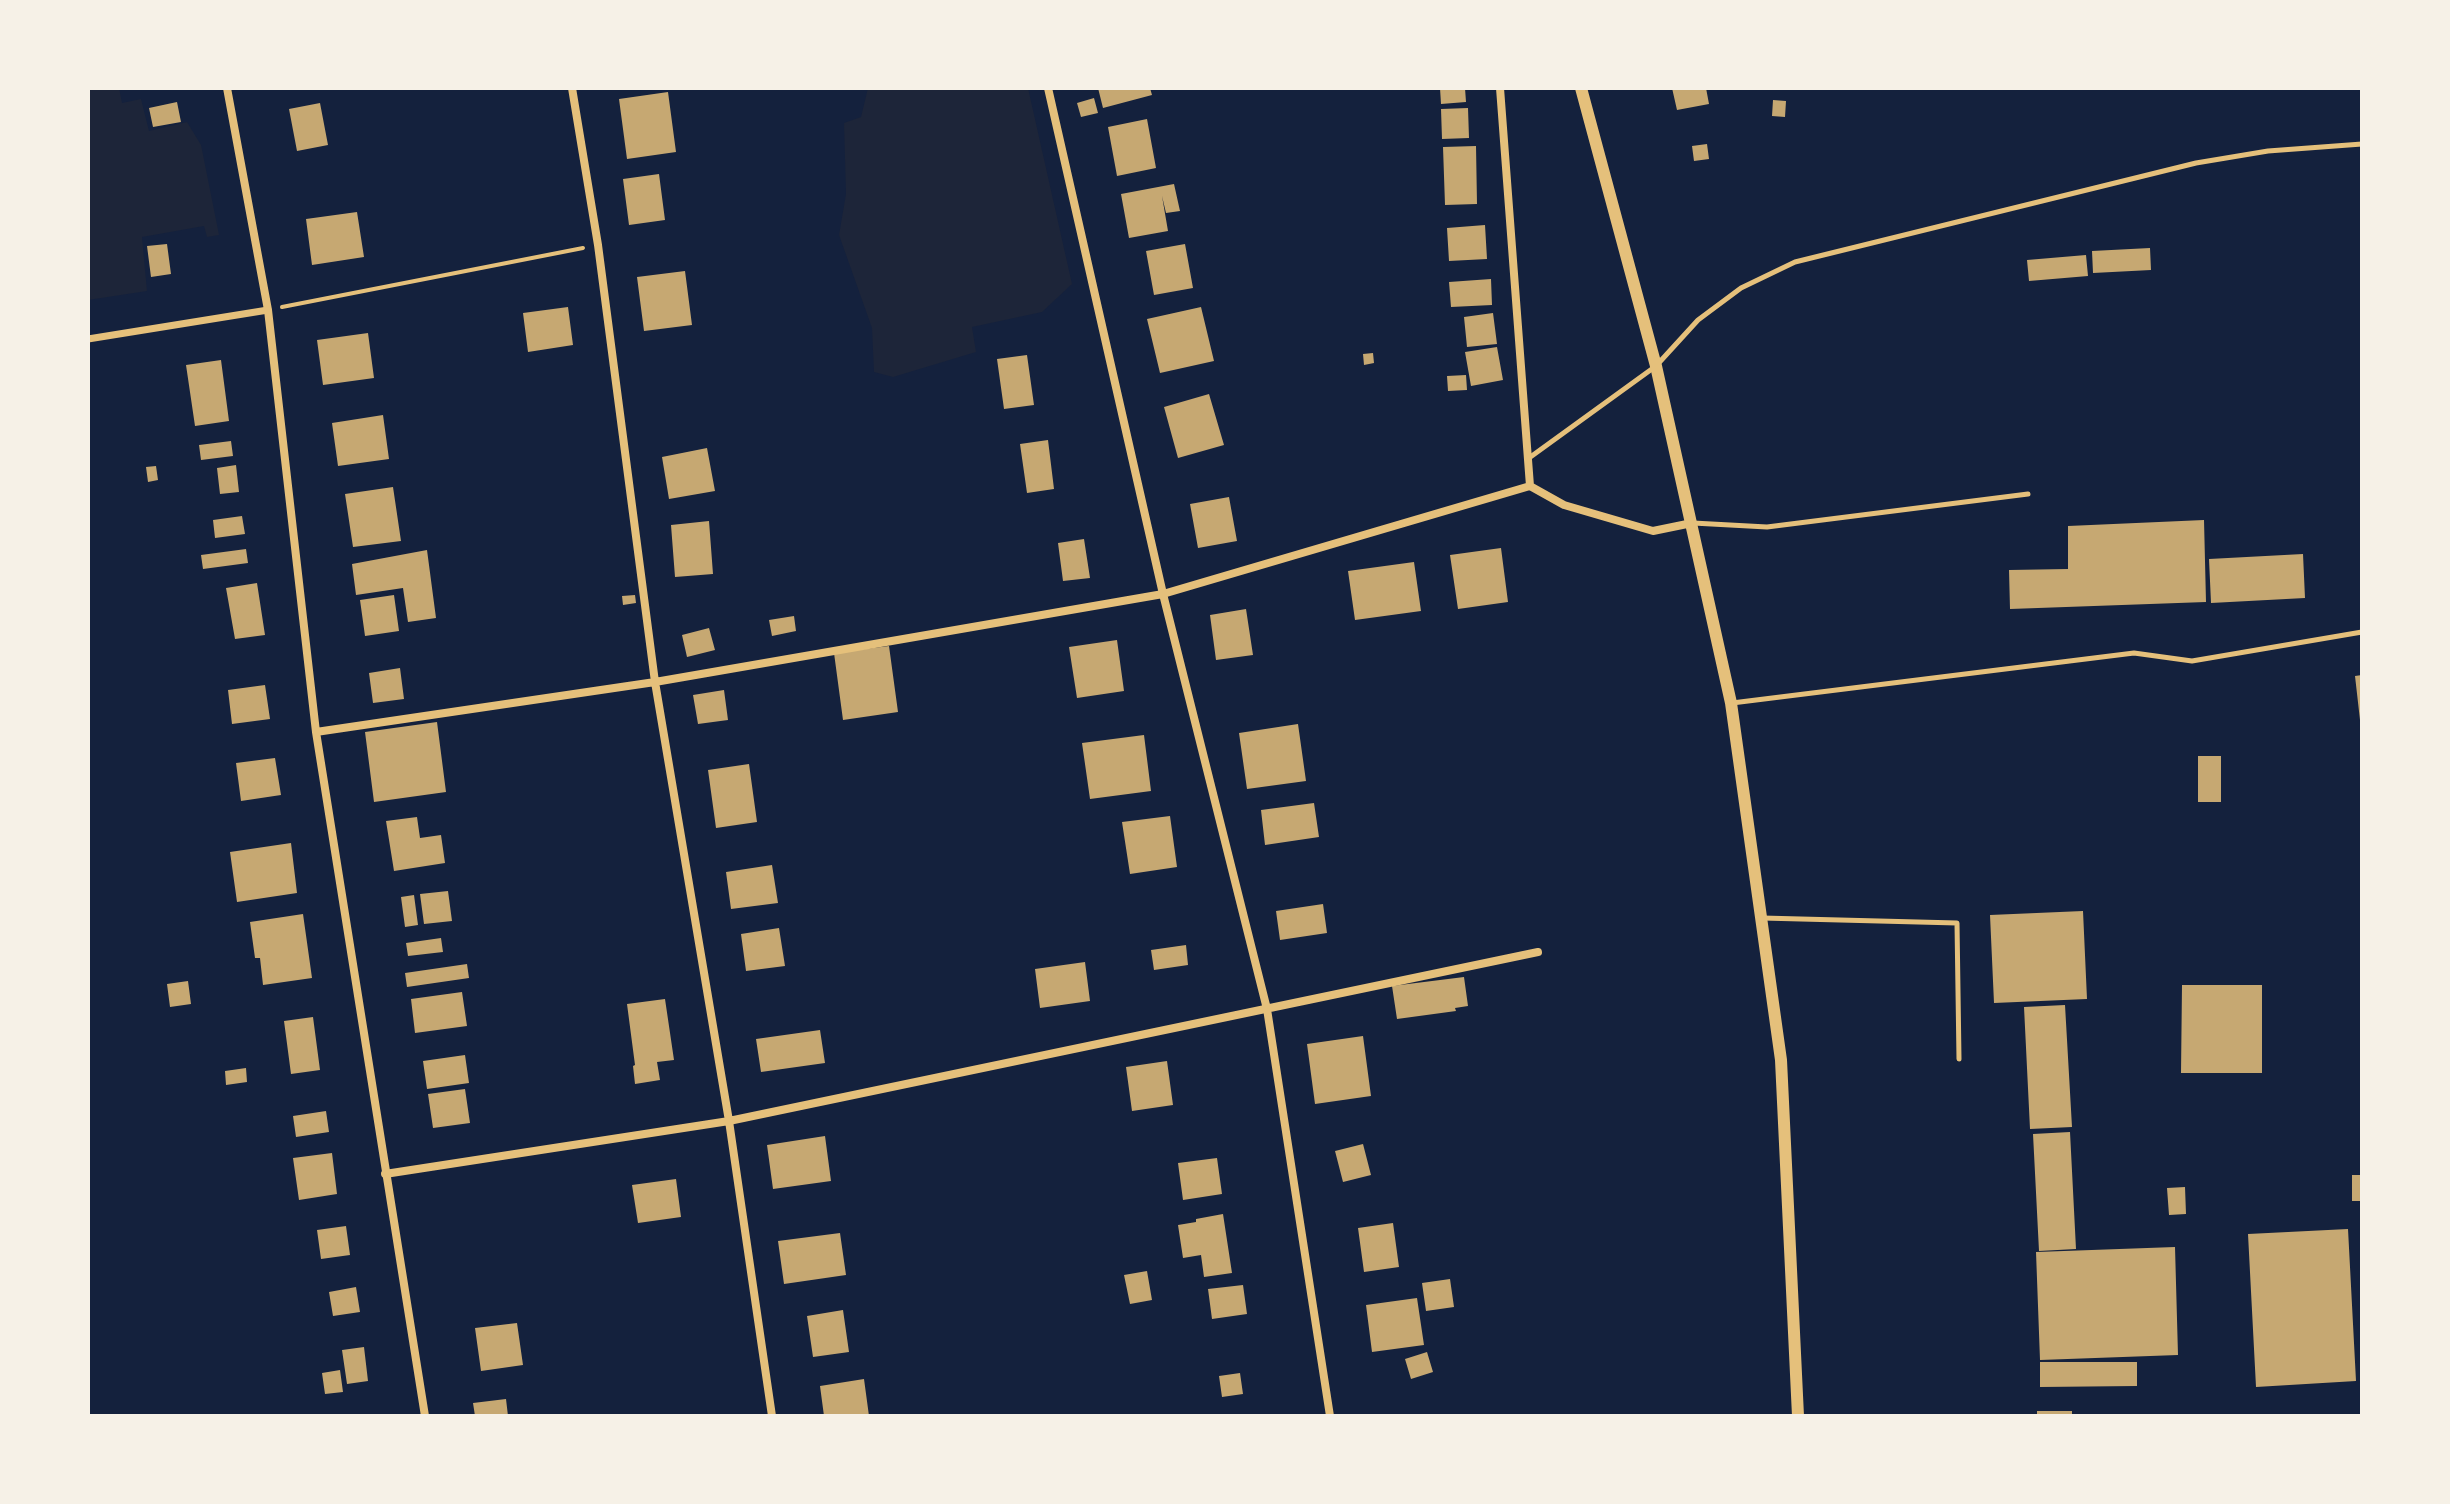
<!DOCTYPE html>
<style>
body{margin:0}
#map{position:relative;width:2450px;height:1504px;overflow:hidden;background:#14213d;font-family:"Sofia Sans Condensed",sans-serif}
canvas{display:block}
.frame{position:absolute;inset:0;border:90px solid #f6f1e7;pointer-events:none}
</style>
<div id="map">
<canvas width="2450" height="1504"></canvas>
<div class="frame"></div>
</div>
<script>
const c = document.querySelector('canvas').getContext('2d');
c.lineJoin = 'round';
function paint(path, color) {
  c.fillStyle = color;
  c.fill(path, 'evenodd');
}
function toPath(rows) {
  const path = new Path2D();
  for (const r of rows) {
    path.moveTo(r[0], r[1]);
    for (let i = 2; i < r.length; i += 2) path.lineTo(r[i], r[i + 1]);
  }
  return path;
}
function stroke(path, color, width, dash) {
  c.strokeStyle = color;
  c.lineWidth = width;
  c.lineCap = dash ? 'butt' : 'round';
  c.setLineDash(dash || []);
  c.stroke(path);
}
paint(toPath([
 [88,88,119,88,122,103,141,99,149,131,187,122,201,145,219,235,207,237,204,226,142,237,147,291,88,300],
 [868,88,1028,88,1072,284,1042,312,972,327,976,352,893,377,874,372,872,328,839,235,846,194,844,123,861,117]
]), '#1d2539');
paint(toPath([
 [1098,88,1150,88,1152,95,1103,108],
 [1440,88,1465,88,1466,102,1441,104],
 [1672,88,1706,88,1709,104,1677,110],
 [668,92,676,152,627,159,619,99],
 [1094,98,1098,113,1081,117,1077,103],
 [1773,100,1786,101,1785,117,1772,116],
 [177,102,181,122,153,127,149,108],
 [320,103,328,145,297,151,289,109],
 [1468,108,1469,138,1442,139,1441,109],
 [1147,119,1156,168,1117,176,1108,127],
 [1707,144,1709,159,1694,161,1692,146],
 [1476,146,1477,204,1445,205,1443,147],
 [659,174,665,220,629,225,623,179],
 [1174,184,1180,211,1166,213,1162,196,1168,231,1129,238,1121,194],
 [357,212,364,257,312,265,306,219],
 [1485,225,1487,259,1449,261,1447,228],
 [167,244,171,274,151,277,147,246],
 [1185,244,1193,288,1154,295,1146,251],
 [2150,248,2151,270,2093,273,2092,251],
 [2086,255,2088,276,2029,281,2027,260],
 [685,271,692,325,644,331,637,277],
 [1491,279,1492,305,1451,307,1449,282],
 [568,307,573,345,528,352,523,313],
 [1201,307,1214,361,1160,373,1147,319],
 [1493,313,1497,344,1467,347,1464,317],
 [368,333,374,378,323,385,317,340],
 [1497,347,1503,380,1471,386,1465,352],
 [1373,353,1374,363,1364,365,1363,354],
 [1027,355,1034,405,1004,409,997,359],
 [221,360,229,421,195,426,186,365],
 [1466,375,1467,390,1448,391,1447,376],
 [1209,394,1224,445,1178,458,1164,407],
 [383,415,389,459,338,466,332,423],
 [1048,440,1054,489,1027,493,1020,444],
 [231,441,233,456,201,460,199,445],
 [707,448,715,491,669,499,662,457],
 [236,465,239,492,220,494,217,468],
 [156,466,158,480,148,482,146,467],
 [393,487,401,541,353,547,345,494],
 [1229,497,1237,541,1198,548,1190,504],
 [242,516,245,534,215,538,213,520],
 [2204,520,2206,602,2010,609,2009,570,2068,569,2068,526],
 [709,521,713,574,675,577,671,525],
 [1084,539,1090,578,1063,581,1058,543],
 [1501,548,1508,602,1458,609,1450,555],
 [246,549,248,563,203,569,201,555],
 [427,550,436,618,408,622,403,588,356,595,352,564],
 [2303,554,2305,598,2211,603,2209,559],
 [1414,562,1421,611,1355,620,1348,571],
 [257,583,265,635,235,639,226,588],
 [394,595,399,631,365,636,360,600],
 [635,595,636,603,623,605,622,596],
 [1246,609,1253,655,1216,660,1210,615],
 [794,616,796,631,772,636,769,620],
 [709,628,715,650,687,657,682,635],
 [1117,640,1124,691,1077,698,1069,647],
 [889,646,898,712,843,720,834,653],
 [400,668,404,699,373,703,369,673],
 [2362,675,2362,720,2360,720,2355,676],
 [265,685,270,719,232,724,228,690],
 [724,690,728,720,698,724,693,695],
 [437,722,446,792,374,802,365,732],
 [1298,724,1306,781,1247,789,1239,733],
 [1144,735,1151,791,1090,799,1082,743],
 [2198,756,2221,756,2221,802,2198,802],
 [275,758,281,795,241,801,236,763],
 [749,764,757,822,716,828,708,770],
 [1314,803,1319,837,1265,845,1261,810],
 [1170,816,1177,867,1130,874,1122,822],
 [417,817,420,838,441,835,445,863,394,871,386,821],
 [291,843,297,893,237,902,230,852],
 [772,865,778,903,731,909,726,872],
 [448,891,452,921,424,924,420,894],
 [414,895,418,925,405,927,401,897],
 [1323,904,1327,933,1280,940,1276,911],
 [2083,911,2087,999,1994,1003,1990,915],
 [303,914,312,978,263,985,260,958,255,958,250,922],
 [779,928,785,966,746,971,741,934],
 [441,938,443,952,408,956,406,943],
 [1186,945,1188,965,1154,970,1151,950],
 [1085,962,1090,1001,1040,1008,1035,969],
 [467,964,469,978,407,987,405,973],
 [1464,977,1468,1006,1455,1008,1456,1011,1397,1019,1392,986],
 [188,981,191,1004,170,1007,167,984],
 [2182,985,2262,985,2262,1073,2181,1073],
 [462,992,467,1026,415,1033,411,999],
 [665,999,674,1060,657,1062,660,1080,635,1084,633,1066,635,1065,627,1004],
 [2065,1005,2072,1127,2030,1129,2024,1007],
 [313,1017,320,1070,291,1074,284,1021],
 [820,1030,825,1063,761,1072,756,1039],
 [1363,1036,1371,1096,1315,1104,1307,1044],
 [465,1055,469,1083,427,1089,423,1061],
 [1167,1061,1173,1105,1132,1111,1126,1067],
 [246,1068,247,1082,226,1085,225,1071],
 [465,1089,470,1123,433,1128,428,1094],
 [326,1111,329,1132,296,1137,293,1116],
 [2070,1132,2076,1249,2039,1251,2033,1134],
 [825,1136,831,1181,773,1189,767,1145],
 [1363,1144,1371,1175,1343,1182,1335,1151],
 [332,1153,337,1194,299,1200,293,1158],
 [1217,1158,1222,1194,1183,1200,1178,1163],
 [2352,1175,2362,1175,2362,1201,2352,1201],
 [676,1179,681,1217,638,1223,632,1185],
 [2185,1187,2186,1214,2169,1215,2167,1188],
 [1223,1214,1232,1273,1204,1277,1201,1255,1183,1258,1178,1225,1196,1222,1196,1219],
 [1393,1223,1399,1267,1364,1272,1358,1228],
 [346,1226,350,1255,321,1259,317,1230],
 [2348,1229,2356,1381,2256,1387,2248,1234],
 [840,1233,846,1275,784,1284,778,1241],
 [2175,1247,2178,1355,2040,1360,2036,1252],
 [1147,1271,1152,1300,1130,1304,1124,1275],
 [1450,1279,1454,1307,1426,1311,1422,1283],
 [1243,1285,1247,1314,1212,1319,1208,1289],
 [356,1287,360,1312,333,1316,329,1292],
 [1417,1298,1424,1345,1372,1352,1366,1305],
 [843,1310,849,1352,813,1357,807,1316],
 [517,1323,523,1365,481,1371,475,1328],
 [364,1347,368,1381,347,1384,342,1350],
 [1427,1352,1433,1372,1411,1379,1405,1359],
 [2040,1362,2137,1362,2137,1386,2040,1387],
 [340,1370,343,1392,325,1394,322,1373],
 [1240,1373,1243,1394,1222,1397,1219,1376],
 [864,1379,869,1416,824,1416,820,1386],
 [506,1399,508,1416,475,1416,473,1403],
 [2037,1411,2072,1411,2072,1416,2037,1416]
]), '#c6a872');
stroke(toPath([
 [282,307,583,248]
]), '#e5c07b', 4);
stroke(toPath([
 [1529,458,1656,366,1698,320,1741,288,1795,262,2196,163,2268,151,2362,144],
 [1693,523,1767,527,2028,494],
 [1732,703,2134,653,2192,661,2362,632],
 [1762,918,1957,923,1959,1059]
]), '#e5c07b', 5);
stroke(toPath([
 [88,339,268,310]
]), '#e5c07b', 7);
stroke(toPath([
 [227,88,268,310,316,732,425,1416],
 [572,88,598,245,655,682,729,1121,772,1416],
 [1048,88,1163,594,1267,1009,1330,1416],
 [1500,88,1530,486],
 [316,732,655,682,1163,594,1530,486,1564,505,1653,531,1692,523],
 [385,1174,729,1121,1538,952]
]), '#e5c07b', 8);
stroke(toPath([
 [1581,88,1656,366,1731,703,1781,1060,1798,1416]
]), '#e5c07b', 12);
</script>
